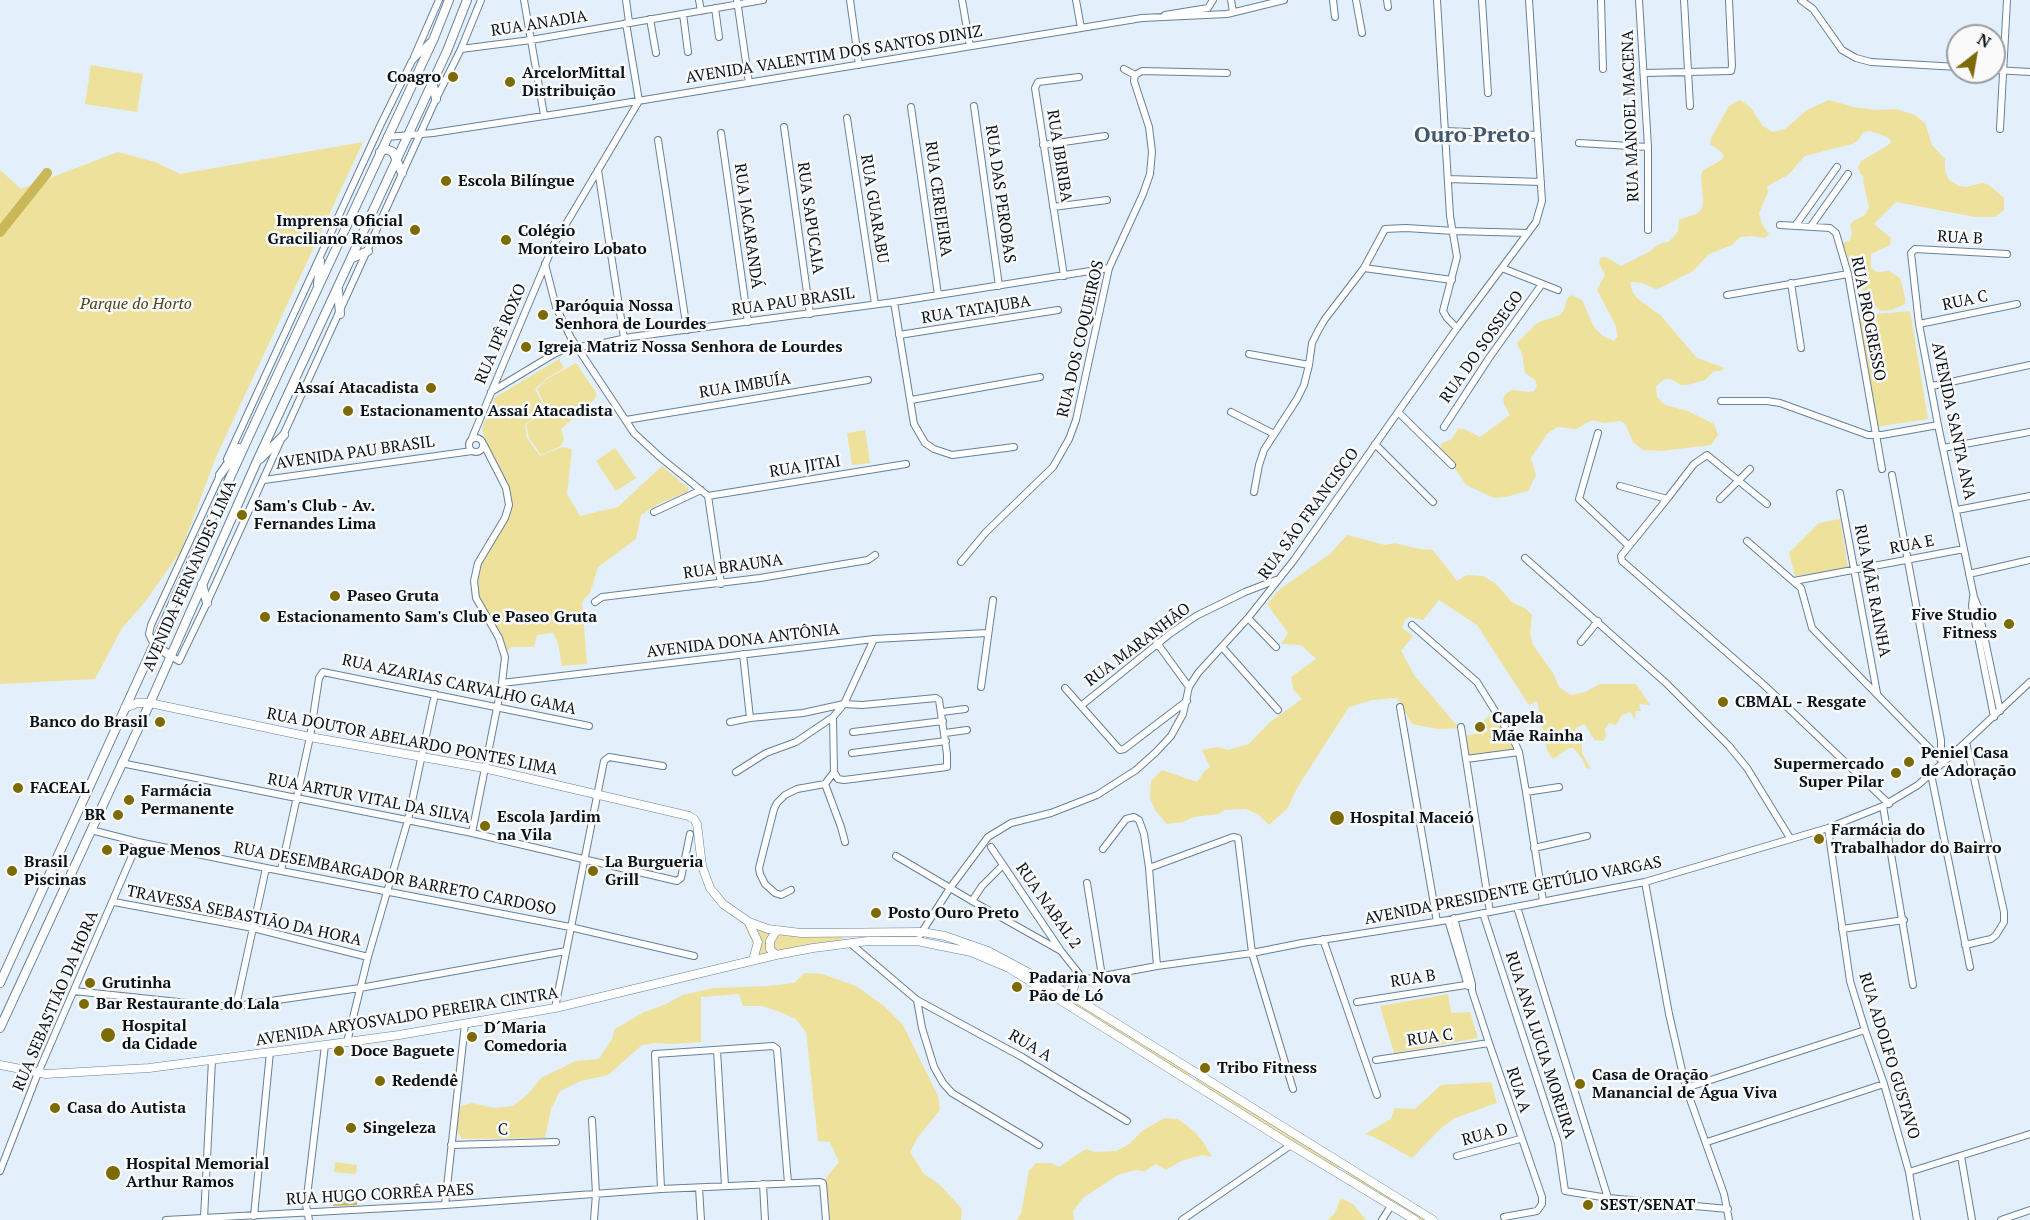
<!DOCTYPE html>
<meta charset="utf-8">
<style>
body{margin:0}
#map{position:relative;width:2030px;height:1220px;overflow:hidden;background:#e3effa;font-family:"PT Serif",serif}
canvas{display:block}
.north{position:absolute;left:1946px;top:24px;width:60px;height:60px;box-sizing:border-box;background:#fafafa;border:2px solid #999da1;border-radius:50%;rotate:31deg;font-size:16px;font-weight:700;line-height:24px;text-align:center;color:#08121b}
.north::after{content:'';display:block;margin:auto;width:21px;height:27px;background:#7c6b04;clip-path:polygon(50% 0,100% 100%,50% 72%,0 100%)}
</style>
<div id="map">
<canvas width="2030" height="1220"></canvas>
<div class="north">N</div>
</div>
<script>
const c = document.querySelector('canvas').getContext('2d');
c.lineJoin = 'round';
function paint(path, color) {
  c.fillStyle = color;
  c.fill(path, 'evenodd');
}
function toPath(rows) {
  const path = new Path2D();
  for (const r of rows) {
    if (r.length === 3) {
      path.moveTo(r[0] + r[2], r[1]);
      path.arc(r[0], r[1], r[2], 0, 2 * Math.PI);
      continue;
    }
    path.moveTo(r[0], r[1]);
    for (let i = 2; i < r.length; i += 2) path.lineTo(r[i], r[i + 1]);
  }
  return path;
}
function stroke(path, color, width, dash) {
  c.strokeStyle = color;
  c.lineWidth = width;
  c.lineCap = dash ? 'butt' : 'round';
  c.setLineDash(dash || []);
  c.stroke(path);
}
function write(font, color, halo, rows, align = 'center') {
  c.font = font + ' "PT Serif",serif';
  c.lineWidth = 5;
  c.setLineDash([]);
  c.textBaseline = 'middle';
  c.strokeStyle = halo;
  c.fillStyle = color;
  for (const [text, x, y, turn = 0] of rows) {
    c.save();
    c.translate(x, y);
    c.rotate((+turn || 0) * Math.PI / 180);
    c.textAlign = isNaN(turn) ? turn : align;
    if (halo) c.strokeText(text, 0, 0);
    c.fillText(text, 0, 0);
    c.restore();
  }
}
paint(toPath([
 [91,65,143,74,137,112,85,104],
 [1740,100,1750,107,1763,126,1773,132,1785,129,1807,110,1829,100,1853,107,1877,110,1896,109,1915,115,1925,123,1932,145,1945,159,1945,171,1949,180,1959,186,1966,187,1983,183,1989,185,2004,198,2004,210,1995,217,1975,217,1896,202,1874,224,1891,238,1890,245,1871,254,1871,268,1877,272,1889,271,1900,278,1905,297,1905,304,1891,310,1881,311,1874,305,1857,281,1842,243,1849,241,1851,237,1852,233,1850,225,1853,221,1865,215,1869,207,1863,181,1864,177,1860,173,1858,167,1861,161,1887,146,1891,142,1888,137,1870,131,1864,132,1857,141,1852,144,1805,156,1788,175,1767,186,1768,192,1759,213,1762,224,1769,234,1765,238,1752,236,1740,237,1732,245,1709,254,1693,271,1662,287,1656,289,1642,283,1630,282,1633,293,1637,298,1661,316,1697,358,1725,368,1720,371,1714,371,1705,380,1687,385,1681,385,1671,379,1665,379,1656,386,1657,397,1665,405,1688,411,1714,424,1718,435,1711,445,1661,451,1643,450,1633,442,1626,425,1621,421,1604,423,1592,420,1576,429,1557,427,1547,434,1531,458,1536,475,1528,491,1506,497,1494,498,1466,485,1449,459,1440,450,1441,444,1452,439,1458,429,1464,429,1480,437,1510,415,1504,404,1503,398,1507,393,1512,390,1529,392,1534,391,1537,386,1535,380,1525,373,1522,354,1517,343,1537,323,1560,315,1564,310,1567,299,1571,295,1582,300,1594,327,1603,336,1614,341,1618,336,1615,324,1597,290,1605,274,1599,264,1600,258,1606,257,1621,266,1649,252,1659,244,1670,241,1678,231,1679,220,1698,213,1702,208,1703,202,1701,176,1703,170,1720,161,1724,156,1720,151,1710,144,1711,138,1729,106],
 [363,142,216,457,181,551,145,602,122,628,95,679,0,684,0,170,21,189,118,152,155,162,180,174],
 [1910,311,1928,419,1875,427,1854,316],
 [559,359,564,368,547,378,535,389,545,408,525,425,527,438,540,456,562,447,572,449,567,494,580,516,618,507,662,466,689,489,687,492,660,503,641,515,636,539,598,567,590,593,582,602,587,664,562,666,558,643,553,633,537,635,534,647,511,647,507,652,477,596,476,577,482,558,501,531,509,516,512,497,495,462,485,439,482,428,494,398],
 [576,363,597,394,594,400,561,429,564,439,561,446,541,455,529,438,526,425,547,409,537,389,547,379],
 [865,430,870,463,852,465,847,433],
 [615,448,636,478,616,491,596,461],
 [1840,519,1848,568,1795,576,1789,553,1819,523],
 [1347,535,1385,545,1395,543,1418,549,1433,550,1457,581,1467,575,1483,576,1495,583,1513,603,1525,608,1532,615,1530,634,1533,645,1553,673,1559,687,1571,695,1585,692,1600,684,1636,684,1650,705,1639,704,1641,711,1636,711,1635,719,1630,712,1622,715,1616,725,1609,723,1605,729,1606,737,1603,741,1594,740,1585,724,1575,728,1582,745,1582,753,1591,769,1586,768,1583,760,1574,748,1569,748,1553,759,1547,750,1542,726,1536,716,1539,710,1537,701,1529,705,1477,625,1439,600,1423,620,1409,617,1405,620,1402,628,1413,636,1401,651,1414,675,1459,728,1438,729,1412,724,1397,698,1372,700,1349,707,1297,788,1287,809,1269,825,1259,815,1246,809,1224,810,1219,814,1194,817,1183,822,1167,824,1155,810,1150,798,1151,781,1162,770,1197,782,1204,772,1210,767,1202,750,1217,747,1228,750,1249,744,1270,722,1302,699,1293,689,1291,677,1316,659,1301,645,1281,644,1288,633,1267,604,1280,589,1330,554],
 [1493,712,1516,750,1469,756,1466,736,1488,731,1482,722],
 [743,923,806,937,839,935,844,938,841,942,746,961,753,954,754,946],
 [805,973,822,974,856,986,884,1006,903,1025,938,1096,940,1110,918,1137,910,1152,924,1174,940,1185,962,1209,961,1220,830,1220,826,1178,839,1162,830,1142,818,1141,806,1032,796,1019,780,1012,762,1006,743,1006,739,994,701,997,701,1042,673,1044,656,1043,642,1045,608,1075,581,1081,560,1091,551,1109,545,1138,462,1139,454,1127,461,1106,472,1103,494,1108,513,1106,528,1094,541,1078,576,1061,599,1059,612,1039,615,1029,644,1012,664,1005,683,995,713,988,768,986,794,983],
 [1057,989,1192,1074,1188,1076,1055,993],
 [1448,994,1451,1013,1470,1012,1478,1038,1394,1053,1380,1006],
 [1199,1077,1339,1166,1339,1171,1197,1082,1196,1080],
 [1491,1082,1497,1103,1455,1118,1440,1129,1412,1158,1374,1137,1365,1134,1391,1119,1395,1108,1415,1109,1441,1085],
 [1165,1118,1178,1119,1195,1132,1203,1142,1212,1157,1202,1155,1181,1161,1166,1170,1156,1164,1145,1171,1135,1170,1118,1175,1083,1198,1073,1211,1074,1220,1017,1220,1021,1213,1029,1171,1036,1163,1051,1163,1059,1167,1086,1149,1095,1152,1116,1151,1128,1145,1143,1130],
 [335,1162,357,1165,356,1174,334,1172],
 [1346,1171,1348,1171,1428,1220,1419,1220,1344,1173],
 [1341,1198,1353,1204,1366,1220,1328,1220,1335,1213]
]), '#eee19c');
paint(toPath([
 [336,1195,340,1201,357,1200,357,1205,333,1206,333,1198]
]), '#cab858');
stroke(toPath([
 [0,232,47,173]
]), '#cab858', 10);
const minor = toPath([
 [524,0,544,115],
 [626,0,629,22],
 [699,0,701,11],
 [737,0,749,83],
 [850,0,859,65],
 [962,0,970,46],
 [1076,0,1081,28],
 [1231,0,1233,12],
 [1333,0,1335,17],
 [1356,0,1362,33],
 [1387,0,1388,7],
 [1437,0,1450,216,1457,257,1443,311,1447,318,1457,328],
 [1482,0,1488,93],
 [1601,0,1603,69],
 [1639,0,1648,147,1648,230],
 [1684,0,1690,106],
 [1801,0,1813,9,1842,50,1856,58,1871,62,1958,67],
 [715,8,719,37],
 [683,14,688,52],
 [1165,15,1208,8,1213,0],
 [650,19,656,53],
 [461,49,531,40,763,0],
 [414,57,439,0],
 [1124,69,1135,75],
 [1994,70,2030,72],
 [1644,73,1731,71,1732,66,1729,0],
 [1135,75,1142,71,1227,73],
 [974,106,999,286],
 [911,107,938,295],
 [847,118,875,304],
 [784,127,810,314],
 [2000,129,2007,0],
 [1445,131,1538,135],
 [721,133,748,322],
 [387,137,433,133,583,110,1142,18,1227,14,1284,0],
 [658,140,687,330],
 [1579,143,1648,147],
 [1043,145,1105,136],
 [598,170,624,338],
 [1448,179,1541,182],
 [1053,207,1107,200],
 [1780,225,1830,228,1836,233,1848,274,1882,469],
 [1795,226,1837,167],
 [1811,226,1848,174],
 [545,264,556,307,571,338,634,433,661,458,708,496,721,584],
 [1364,268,1452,280],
 [1502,268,1558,290],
 [1064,276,1035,88,1038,82,1079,77],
 [1791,283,1801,348],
 [1727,295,1848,274],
 [894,302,914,424,925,443,934,449,952,455,1014,447],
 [1919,324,2017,304],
 [899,335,1058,310],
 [1249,354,1309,365],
 [1932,386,2030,365],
 [491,392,554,354,565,349,599,344,631,337,894,302,1109,268],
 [911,400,1040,377],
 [1721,401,1767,401,1780,403,1868,435,1882,435,1938,425],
 [1231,412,1274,434],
 [1398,412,1452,465],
 [626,420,868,380],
 [1444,427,1489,358,1542,284],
 [1598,433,1579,499,1629,546],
 [476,445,7],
 [472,438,553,246,639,101,626,23],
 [1375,444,1433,502],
 [1943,448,2030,432],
 [227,459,380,126,412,61,429,43],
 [1892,475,1941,740,1941,758],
 [264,480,472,451],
 [1620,486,1667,499,1621,556,1622,561,1764,685,1889,804],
 [1254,492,1259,465,1264,450,1297,399,1304,385,1309,365,1312,343,1318,331,1325,319,1364,268,1385,229,1406,228,1454,231,1528,233],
 [1840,493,1877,693],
 [708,496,906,464],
 [1667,499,1694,464,1707,455,1767,504],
 [1720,499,1750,469],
 [1957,510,2030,496],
 [654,512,701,490],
 [1747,541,1801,588,1812,628,1944,763],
 [1525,558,1666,683,1729,746,1747,768,1790,838],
 [961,562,986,532,1053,467,1069,439,1076,420,1109,268,1143,194,1150,174,1152,152,1149,127,1134,81,1135,75],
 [1969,574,2030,560],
 [1794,581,1964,549],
 [1973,597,1972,606,1994,717],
 [595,602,602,597,760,578,868,560,875,555],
 [1248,618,1276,647],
 [1412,625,1477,682,1515,743,1519,752,1526,792,1543,901],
 [1581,642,1598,621],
 [1157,643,1189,687],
 [154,645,149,634,151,625,222,471],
 [1222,647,1278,710],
 [743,654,750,718],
 [171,656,179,661,205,607,436,99,461,49,481,0],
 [502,683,874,639,987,633],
 [981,687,993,600],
 [1065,688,1120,750,1124,749,1187,701],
 [1082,705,1171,633,1196,616,1245,592,1276,580],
 [1400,707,1437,922],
 [2000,711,1978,607,1974,597,1938,425,1919,324,1911,253,1915,249,2007,254],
 [942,712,965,709],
 [730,722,750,718,803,713,844,704,862,705,936,698,939,700,947,754,947,767,844,780,838,779,834,772],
 [1461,727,1490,912],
 [853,732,943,721],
 [945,733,967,730],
 [852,753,946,741],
 [1466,759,1519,752],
 [121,763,472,833,677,881,681,878,690,834],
 [736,772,766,753,796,742,833,717],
 [1931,774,1970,967],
 [1526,792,1559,787],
 [1883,806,1913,985],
 [1828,828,1850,981,1865,1030,1884,1084,1909,1172,1917,1220],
 [91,830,138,842,266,868,570,927,694,956],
 [472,833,502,683,505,657,499,638,476,598,474,581,478,563,505,518,509,505,506,488,484,445],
 [845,842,841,827,825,784,834,772,833,717,844,704,874,639],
 [991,847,1061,951,1084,980],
 [1534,848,1587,836],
 [1103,849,1126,819,1134,817,1139,820,1144,834,1149,868,1157,966],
 [896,856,972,901,1061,951],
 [1149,868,1233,837,1238,838,1252,953,1293,1089],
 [281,870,310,737,319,678,323,672,589,726],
 [1645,882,1669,1014,1686,1088,1724,1194,1729,1220],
 [1087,883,1102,976],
 [791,890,781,895,775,893,765,884,760,874,759,868,774,809,777,803,785,795,797,789,825,784],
 [972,901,982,886,1003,865],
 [114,902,253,928,368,957],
 [1517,907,1608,1198],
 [1483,913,1558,1143,1565,1191,1608,1198,1728,1209],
 [1454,918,1472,984,1472,991,1489,1043,1542,1197,1542,1204,1537,1211,1504,1217],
 [1448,920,1468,986],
 [1842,929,1904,920],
 [920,935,950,888,988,837,1011,823,1051,813,1097,795,1136,770,1156,752,1171,736,1183,714,1189,687,1198,673,1248,618,1294,560,1457,328,1536,222,1542,201,1529,0],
 [1323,939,1377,1095],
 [850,943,917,1000,922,1028,934,1067,943,1083,952,1093,1039,1145],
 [1965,945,1991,939,1996,935,2004,922,2004,912,1966,742],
 [1048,982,1076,981,1157,966,1252,953,1302,943,1448,920,1645,882,1828,828,1883,806,1918,785,1966,742,2030,682],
 [74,991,216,1006,236,1006,360,988,566,951],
 [917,1000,1022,1057,1127,1121],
 [1357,1002,1472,984],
 [236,1006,266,868],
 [555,1008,604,761,609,757,663,766],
 [347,1042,368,957,408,820,435,694],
 [717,1050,725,1186],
 [1376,1060,1489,1043],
 [1686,1088,1865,1030],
 [592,1120,596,1194,594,1220],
 [1707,1142,1884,1084],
 [451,1145,556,1142],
 [1457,1156,1520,1139],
 [1961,1156,1972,1220],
 [0,1171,38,1073,138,842],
 [1909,1172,2030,1134],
 [763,1184,765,1220],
 [699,1188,701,1220],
 [661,1189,655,1054,773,1046,777,1049,788,1183],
 [445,1205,465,1024],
 [254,1216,270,1052],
 [204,1218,212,1060],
 [166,1220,445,1205,661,1189,820,1182,823,1183,826,1220],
 [309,1220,306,1205,325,1045],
 [1182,1220,1291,1145],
 [1382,1220,1391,1206],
 [2001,1220,2030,1210]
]);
const major = toPath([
 [125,708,137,703,150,703,310,737,484,768,689,816,694,819,697,824,702,866,710,888,723,904,749,922,768,929,801,933,922,932,945,936,988,951,1074,997,1433,1220],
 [749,923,758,942,753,960],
 [776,955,770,949,770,941,777,930],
 [1074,997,1073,989,1076,981],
 [0,1065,46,1074,149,1068,325,1045,399,1035,555,1008,776,955,813,948,868,941,917,941,971,952,1009,968,1291,1145,1415,1220]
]);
const highway = toPath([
 [432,80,436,99],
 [380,152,386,149,393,152,402,173],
 [352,258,368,251],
 [318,284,320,261],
 [338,290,340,314],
 [260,459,284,435],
 [220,475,239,448],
 [202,584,207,603],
 [154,645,171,656],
 [0,983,249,436,434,38,449,0],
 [0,1028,150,703,257,461,447,51,467,0]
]);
stroke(minor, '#668199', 8);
stroke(major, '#668199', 9);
stroke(highway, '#668199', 10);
stroke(minor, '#fff', 6);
stroke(major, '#fff', 8);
stroke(highway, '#fff', 8);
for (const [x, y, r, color] of [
 [453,77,6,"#7c6b04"],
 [510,82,6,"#7c6b04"],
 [446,181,6,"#7c6b04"],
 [415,230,6,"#7c6b04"],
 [506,240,6,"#7c6b04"],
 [543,315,6,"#7c6b04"],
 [526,347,6,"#7c6b04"],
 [431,388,6,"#7c6b04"],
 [348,411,6,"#7c6b04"],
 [242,515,6,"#7c6b04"],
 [335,596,6,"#7c6b04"],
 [265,617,6,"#7c6b04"],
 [2009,624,6,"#7c6b04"],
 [1723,702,6,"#7c6b04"],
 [160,722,6,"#7c6b04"],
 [1480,727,6,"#7c6b04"],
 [1909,762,6,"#7c6b04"],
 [1896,773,6,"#7c6b04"],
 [18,788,6,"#7c6b04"],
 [129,800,6,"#7c6b04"],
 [118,815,6,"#7c6b04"],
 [1337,818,8,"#7c6b04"],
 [485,826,6,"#7c6b04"],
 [1819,839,6,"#7c6b04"],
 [107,850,6,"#7c6b04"],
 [12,871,6,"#7c6b04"],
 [593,871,6,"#7c6b04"],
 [876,913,6,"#7c6b04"],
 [90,983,6,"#7c6b04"],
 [1017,987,6,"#7c6b04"],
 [84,1004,6,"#7c6b04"],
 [108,1035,8,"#7c6b04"],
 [472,1037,6,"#7c6b04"],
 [339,1051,6,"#7c6b04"],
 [1205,1068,6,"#7c6b04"],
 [380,1081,6,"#7c6b04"],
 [1580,1084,6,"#7c6b04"],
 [55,1108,6,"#7c6b04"],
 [351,1128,6,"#7c6b04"],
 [113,1173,8,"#7c6b04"],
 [1588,1205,6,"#7c6b04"]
]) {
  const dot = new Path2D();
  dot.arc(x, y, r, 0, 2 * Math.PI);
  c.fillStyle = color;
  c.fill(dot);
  stroke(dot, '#fafafa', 2);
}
write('16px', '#08121b', '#fafafa', [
 ["RUA ANADIA",539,24,-9],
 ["AVENIDA VALENTIM DOS SANTOS DINIZ",834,55,-9],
 ["RUA MANOEL MACENA",1631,116,-92],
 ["RUA IBIRIBA",1059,156,81],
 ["RUA DAS PEROBAS",1000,194,82],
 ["RUA CEREJEIRA",938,199,82],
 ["RUA GUARABU",874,209,81],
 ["RUA SAPUCAIA",810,218,82],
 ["RUA JACARANDÁ",748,226,82],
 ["RUA B",1960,238,3],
 ["RUA C",1965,301,-12],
 ["RUA PAU BRASIL",793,302,-8],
 ["RUA TATAJUBA",976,310,-9],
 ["RUA PROGRESSO",1868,319,79],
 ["RUA IPÊ ROXO",501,334,-67],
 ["RUA DOS COQUEIROS",1081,339,-77],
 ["RUA DO SOSSEGO",1482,347,-55],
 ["RUA IMBUÍA",745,386,-9],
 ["AVENIDA SANTA ANA",1953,421,78],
 ["AVENIDA PAU BRASIL",355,453,-8],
 ["RUA JITAI",805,467,-9],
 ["RUA SÃO FRANCISCO",1309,514,-54],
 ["RUA E",1912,545,-11],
 ["RUA BRAUNA",733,567,-8],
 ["AVENIDA FERNANDES LIMA",190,576,-66],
 ["RUA MÃE RAINHA",1872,591,79],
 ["AVENIDA DONA ANTÔNIA",743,641,-7],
 ["RUA MARANHÃO",1138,645,-37],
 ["RUA AZARIAS CARVALHO GAMA",459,685,12],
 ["RUA DOUTOR ABELARDO PONTES LIMA",412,742,11],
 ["RUA ARTUR VITAL DA SILVA",369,799,11],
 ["RUA DESEMBARGADOR BARRETO CARDOSO",395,879,11],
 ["AVENIDA PRESIDENTE GETÚLIO VARGAS",1513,891,-11],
 ["RUA NABAL 2",1048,906,55],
 ["TRAVESSA SEBASTIÃO DA HORA",244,916,12],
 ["RUA B",1413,979,-9],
 ["RUA SEBASTIÃO DA HORA",56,1001,-67],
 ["AVENIDA ARYOSVALDO PEREIRA CINTRA",407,1017,-9],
 ["RUA C",1430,1038,-8],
 ["RUA ANA LUCIA MOREIRA",1540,1045,72],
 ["RUA A",1030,1046,30],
 ["RUA ADOLFO GUSTAVO",1889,1056,73],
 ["RUA A",1518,1090,72],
 ["C",503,1130,-2],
 ["RUA D",1485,1135,-15],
 ["RUA HUGO CORRÊA PAES",380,1195,-3]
]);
write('bold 16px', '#08121b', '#fafafa', [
 ["ArcelorMittal",522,73],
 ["Distribuição",522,91],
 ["Coagro",441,77,"right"],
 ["Escola Bilíngue",458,181],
 ["Imprensa Oficial",403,221,"right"],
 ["Graciliano Ramos",403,239,"right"],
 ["Colégio",518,231],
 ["Monteiro Lobato",518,249],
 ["Paróquia Nossa",555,306],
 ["Senhora de Lourdes",555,324],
 ["Igreja Matriz Nossa Senhora de Lourdes",538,347],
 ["Assaí Atacadista",419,388,"right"],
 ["Estacionamento Assaí Atacadista",360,411],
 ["Sam's Club - Av.",254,506],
 ["Fernandes Lima",254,524],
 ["Paseo Gruta",347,596],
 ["Five Studio",1997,615,"right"],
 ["Fitness",1997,633,"right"],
 ["Estacionamento Sam's Club e Paseo Gruta",277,617],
 ["CBMAL - Resgate",1735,702],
 ["Capela",1492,718],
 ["Mãe Rainha",1492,736],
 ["Banco do Brasil",148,722,"right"],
 ["Peniel Casa",1921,753],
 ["de Adoração",1921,771],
 ["Supermercado",1884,764,"right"],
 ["Super Pilar",1884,782,"right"],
 ["FACEAL",30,788],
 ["Farmácia",141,791],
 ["Permanente",141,809],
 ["BR",106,815,"right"],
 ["Escola Jardim",497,817],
 ["na Vila",497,835],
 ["Hospital Maceió",1350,818],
 ["Farmácia do",1831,830],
 ["Trabalhador do Bairro",1831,848],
 ["Pague Menos",119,850],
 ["Brasil",24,862],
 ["Piscinas",24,880],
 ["La Burgueria",605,862],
 ["Grill",605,880],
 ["Posto Ouro Preto",888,913],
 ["Padaria Nova",1029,978],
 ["Pão de Ló",1029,996],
 ["Grutinha",102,983],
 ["Bar Restaurante do Lala",96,1004],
 ["Hospital",122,1026],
 ["da Cidade",122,1044],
 ["D´Maria",484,1028],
 ["Comedoria",484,1046],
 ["Doce Baguete",351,1051],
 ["Tribo Fitness",1217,1068],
 ["Casa de Oração",1592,1075],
 ["Manancial de Água Viva",1592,1093],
 ["Redendê",392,1081],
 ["Casa do Autista",67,1108],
 ["Singeleza",363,1128],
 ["Hospital Memorial",126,1164],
 ["Arthur Ramos",126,1182],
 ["SEST/SENAT",1600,1205]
], 'left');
write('italic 16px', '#4c441c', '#fafafa', [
 ["Parque do Horto",136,304]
]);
write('bold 22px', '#3f586f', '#fafafa', [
 ["Ouro Preto",1472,136]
]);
</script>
